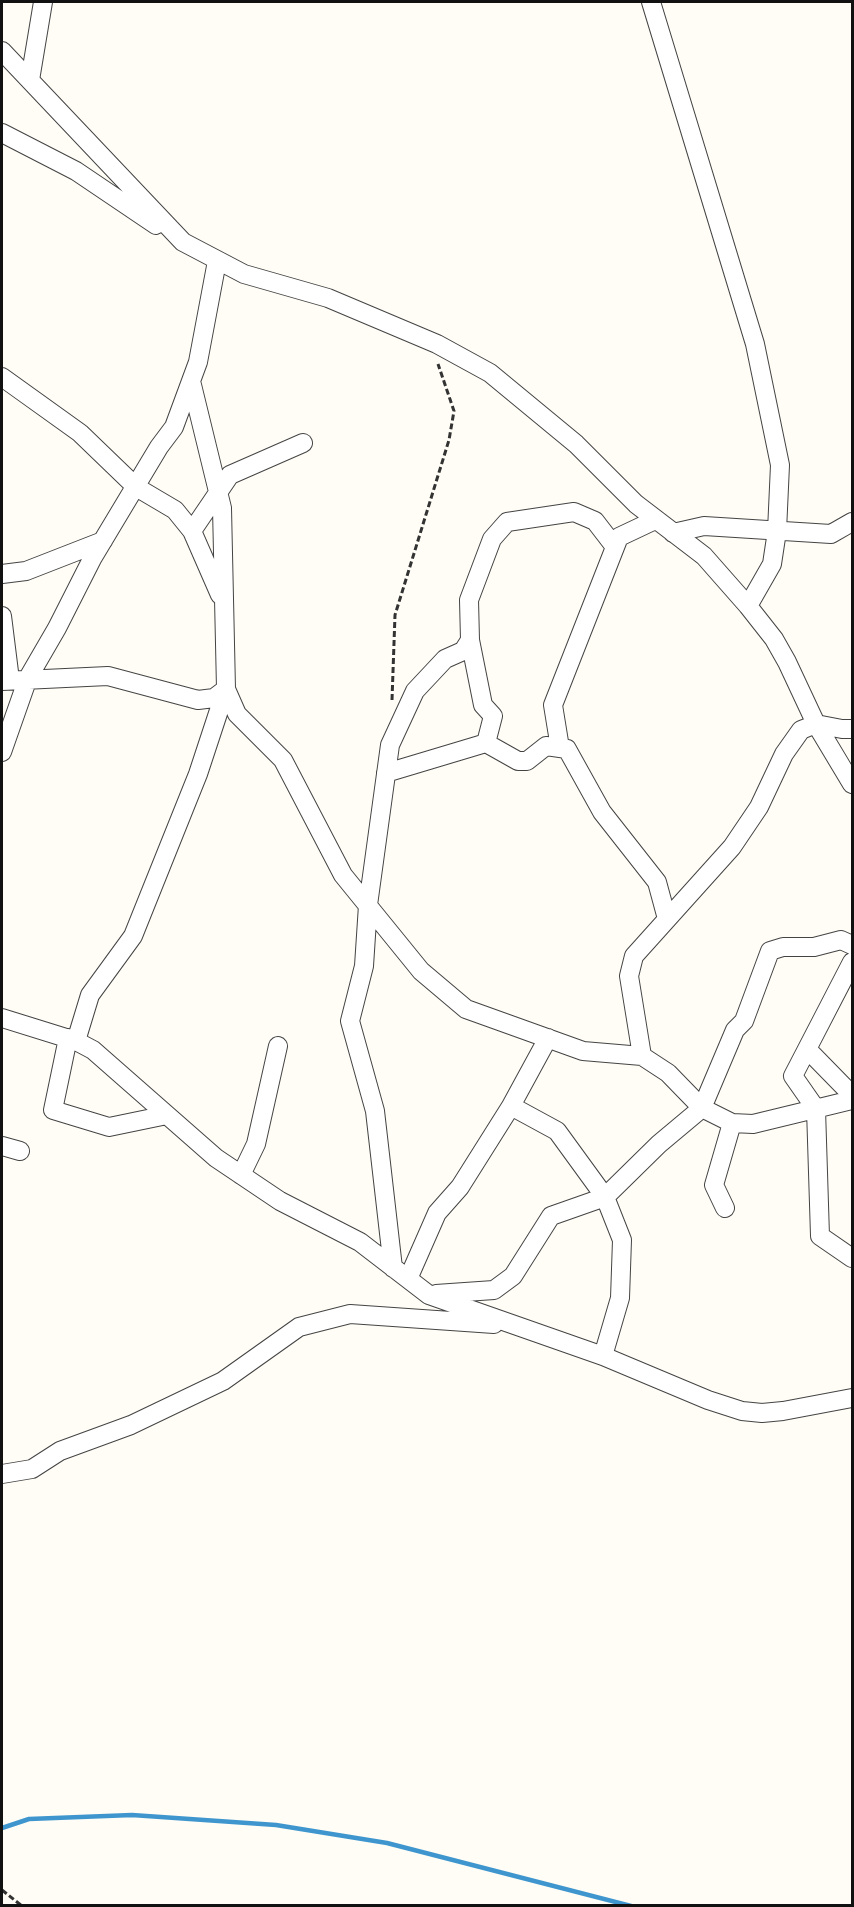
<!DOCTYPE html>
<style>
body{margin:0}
#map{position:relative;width:854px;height:1907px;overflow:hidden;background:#fffdf5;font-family:"Playfair Display",serif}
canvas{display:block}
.frame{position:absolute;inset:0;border:3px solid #111;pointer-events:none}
</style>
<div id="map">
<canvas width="854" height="1907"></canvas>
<div class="frame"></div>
</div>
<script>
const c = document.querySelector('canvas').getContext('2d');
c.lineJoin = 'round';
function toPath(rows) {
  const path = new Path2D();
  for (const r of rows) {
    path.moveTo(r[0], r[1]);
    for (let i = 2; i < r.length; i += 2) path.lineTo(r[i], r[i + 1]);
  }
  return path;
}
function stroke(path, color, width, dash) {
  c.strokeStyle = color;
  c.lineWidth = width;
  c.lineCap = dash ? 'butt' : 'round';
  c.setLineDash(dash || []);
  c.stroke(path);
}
stroke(toPath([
 [2,1828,29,1819,132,1815,276,1825,387,1843,631,1906]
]), '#3f96cf', 4.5);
const minor = toPath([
 [651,2,755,344,780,465,777,531,772,564,748,606],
 [2,51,183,242,244,274,328,298,437,344,490,373,576,444,636,504,704,556,748,606,774,639,787,662,816,724,852,784],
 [30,80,43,2],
 [2,133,76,171,156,225],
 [2,377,80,433,136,487,175,510,192,531,220,595],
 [192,385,222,508,226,689,237,714,283,760,343,875,421,971,466,1009,583,1051,642,1056,668,1073,702,1108,732,1123,753,1124,852,1100],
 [192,531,230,475,303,443],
 [673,533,704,526,831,534,852,522],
 [2,574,26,571,103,541],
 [2,616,10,680],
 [2,681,108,676,198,700,214,698,226,689],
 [486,743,518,761,527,761,546,746,567,749,602,812,657,882,667,919],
 [560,748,553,705,619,537,655,520],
 [2,752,28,678,57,628,93,557,159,447,174,427,198,362,217,261],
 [386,773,486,743,493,716,483,705,470,640],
 [852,962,807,1049,852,1095],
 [2,1018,76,1041,93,1050,216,1158,280,1201,360,1242,429,1295,603,1356,708,1400,742,1411,762,1413,783,1411,852,1398],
 [68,1038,53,1110,109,1127,167,1115],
 [76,1041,90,995,133,936,198,774,226,689],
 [807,1049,793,1076,816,1109,820,1236,852,1258],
 [642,1056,629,976,634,956,732,847,759,807,784,754,801,730,816,724,842,729,852,729],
 [511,1106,557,1131,605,1197,622,1240,620,1298,603,1356],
 [2,1146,20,1151],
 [241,1175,256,1144,278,1046],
 [725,1208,714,1185,732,1123],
 [393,1268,375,1111,350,1021,364,966,368,905,390,745,415,691,445,659,463,651,470,640,469,600,492,539,507,522,574,512,595,521,615,547],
 [408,1279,437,1213,460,1187,511,1106,548,1038],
 [436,1294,494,1290,513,1276,551,1216,605,1197,659,1144,702,1108,735,1030,744,1021,770,951,783,947,814,947,841,940,852,945],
 [2,1474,32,1469,60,1451,131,1425,223,1381,299,1327,350,1314,494,1324]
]);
stroke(minor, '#444', 20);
stroke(toPath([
 [392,700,395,615,449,440,454,411,438,364],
 [2,1890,22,1906]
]), '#333', 3, [6, 3]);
stroke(minor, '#fff', 18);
</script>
